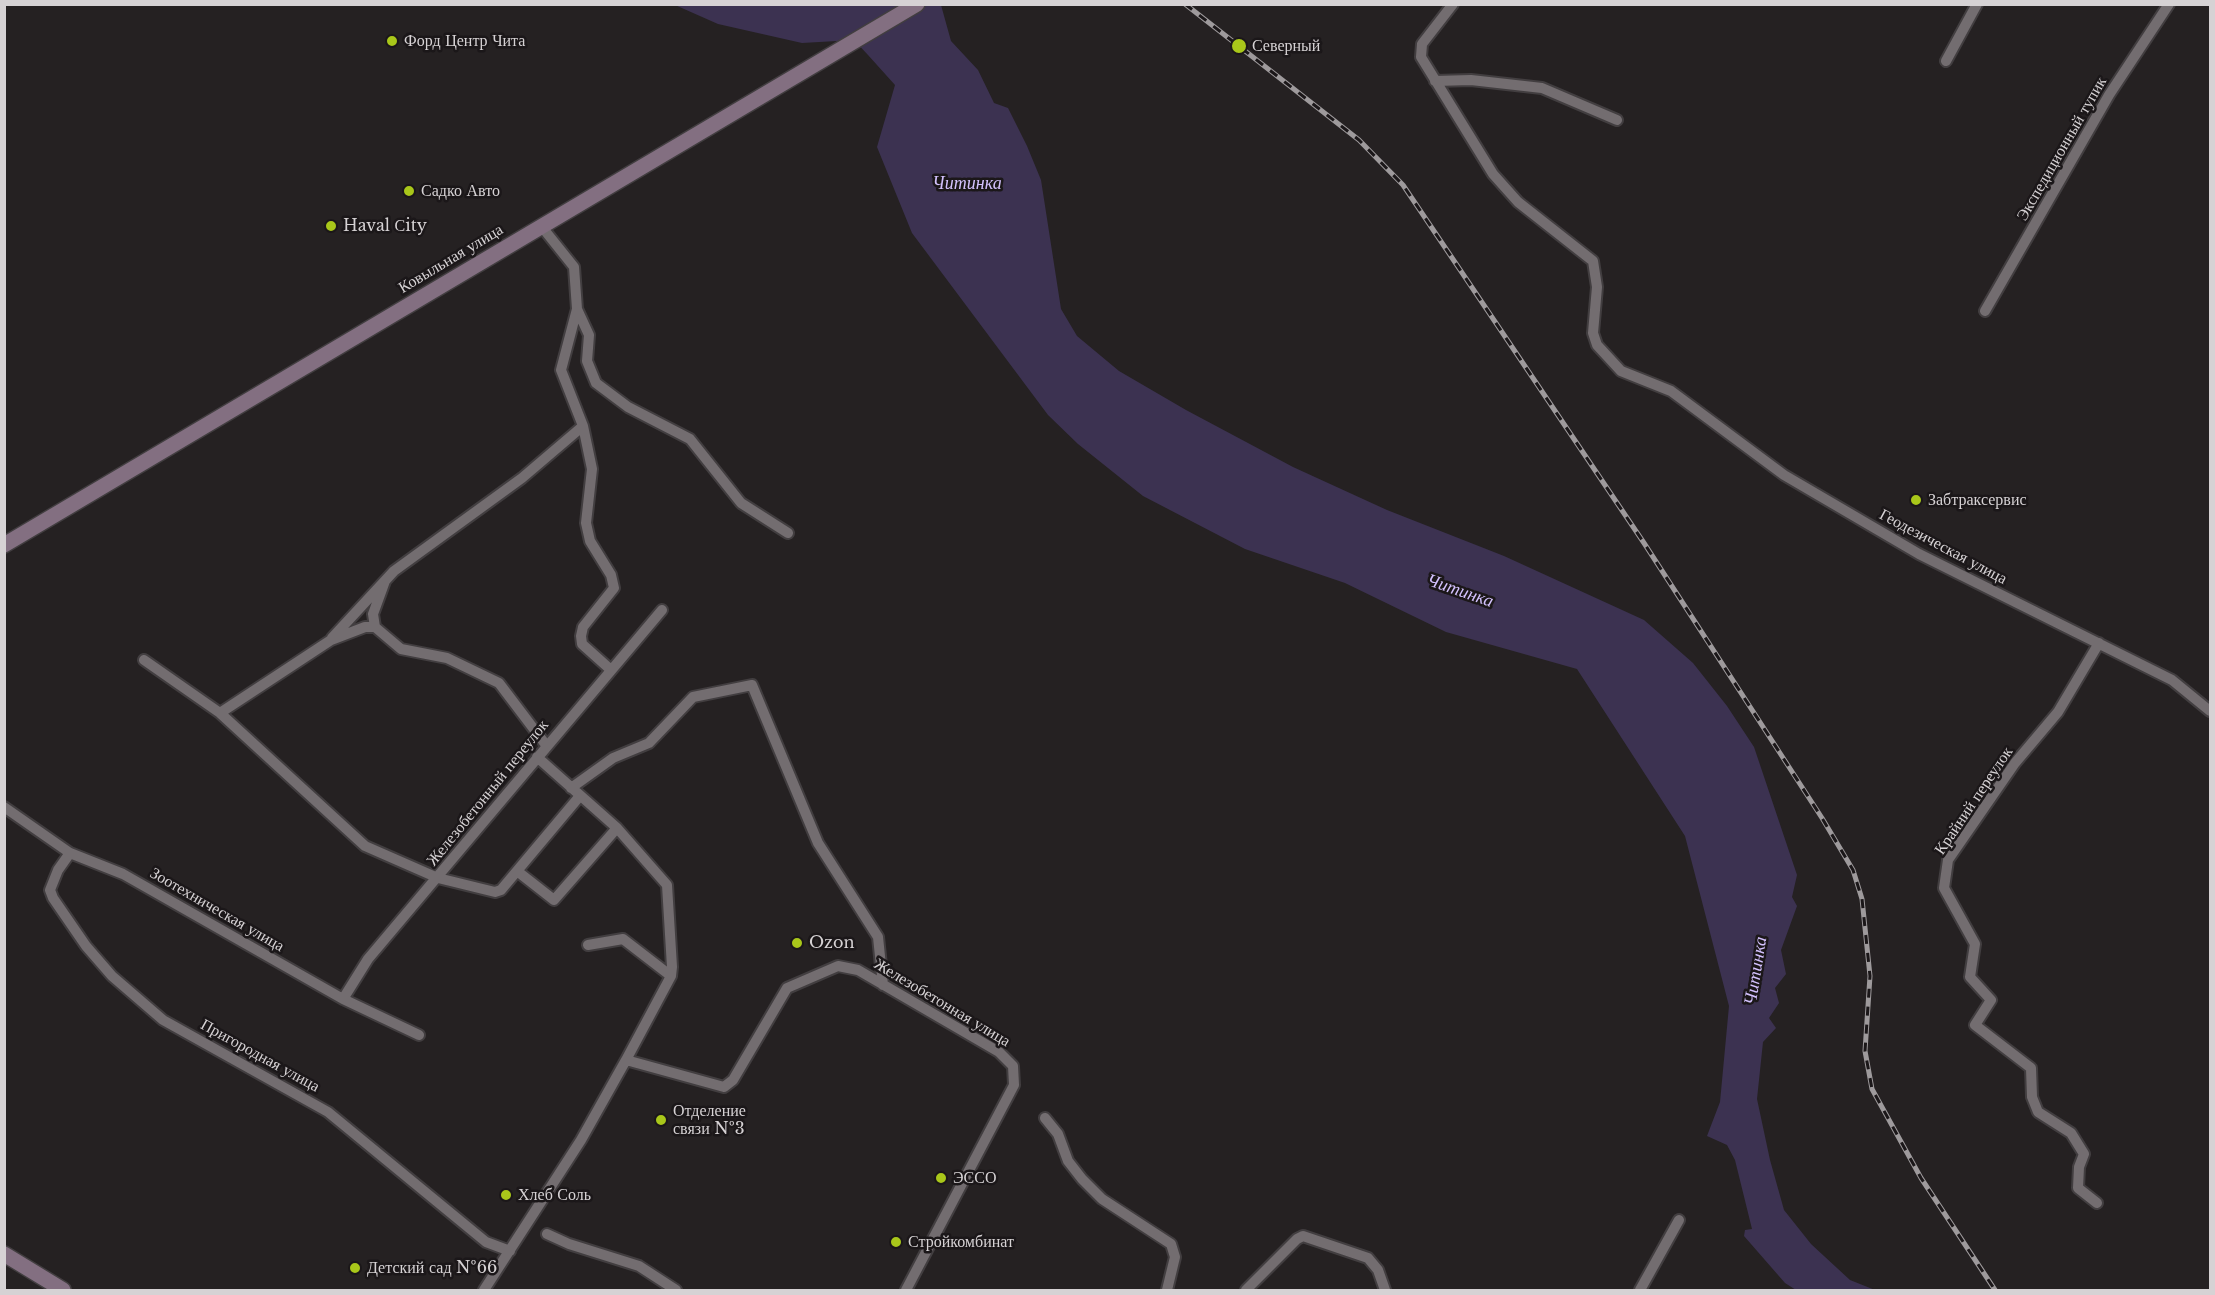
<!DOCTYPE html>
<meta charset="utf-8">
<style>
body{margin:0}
#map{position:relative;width:2215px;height:1295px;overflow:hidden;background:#252122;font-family:"Libre Baskerville",serif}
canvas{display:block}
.frame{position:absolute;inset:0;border:6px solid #d6d2d4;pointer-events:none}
</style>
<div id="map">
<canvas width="2215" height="1295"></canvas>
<div class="frame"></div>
</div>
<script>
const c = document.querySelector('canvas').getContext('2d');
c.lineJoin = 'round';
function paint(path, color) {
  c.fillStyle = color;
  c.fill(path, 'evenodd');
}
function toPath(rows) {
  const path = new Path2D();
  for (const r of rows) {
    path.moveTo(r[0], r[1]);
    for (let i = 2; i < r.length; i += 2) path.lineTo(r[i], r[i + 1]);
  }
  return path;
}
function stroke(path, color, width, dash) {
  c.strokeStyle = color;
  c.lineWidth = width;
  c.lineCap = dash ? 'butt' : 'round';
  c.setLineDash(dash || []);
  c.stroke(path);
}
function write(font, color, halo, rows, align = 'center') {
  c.font = font + ' "Libre Baskerville",serif';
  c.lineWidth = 5;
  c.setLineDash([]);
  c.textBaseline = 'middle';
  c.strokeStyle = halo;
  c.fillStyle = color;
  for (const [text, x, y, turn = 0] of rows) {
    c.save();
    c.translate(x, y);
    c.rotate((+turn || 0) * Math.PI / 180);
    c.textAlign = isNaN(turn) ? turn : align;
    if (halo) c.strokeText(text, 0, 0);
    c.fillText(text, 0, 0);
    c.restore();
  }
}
paint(toPath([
 [675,5,941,5,951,41,978,70,994,103,1008,108,1027,146,1041,180,1061,309,1077,336,1119,371,1186,410,1293,467,1387,510,1504,556,1644,620,1693,663,1727,706,1754,747,1797,875,1792,897,1797,906,1781,950,1786,974,1775,988,1779,1003,1769,1018,1776,1028,1763,1042,1757,1099,1770,1160,1784,1210,1811,1244,1850,1280,1875,1290,1796,1290,1785,1283,1744,1236,1745,1230,1752,1229,1735,1160,1727,1145,1707,1136,1720,1102,1729,1006,1685,836,1577,669,1446,632,1345,583,1245,549,1143,496,1078,444,1048,415,912,233,877,147,895,85,868,55,854,40,802,43,718,24]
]), '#3c3251');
const minor = toPath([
 [1453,4,1422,44,1421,57,1493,174,1518,202,1593,261,1597,287,1593,333,1597,345,1621,371,1671,391,1784,475,1919,554,2172,680,2210,711],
 [1946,61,1977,4],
 [1435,81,1471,80,1542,88,1617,120],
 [542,227,574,267,577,309,561,370,583,426,592,469,586,523,590,541,611,575,614,588,583,627,581,636,582,644,611,670],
 [577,309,589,335,587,361,596,383,628,407,690,439,741,503,788,533],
 [1985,311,2109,95,2169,4],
 [375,627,373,614,385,581],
 [332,638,394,571,522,478,583,426],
 [144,660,220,713,365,846,438,878,495,892,501,890,579,797],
 [220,713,331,640,365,627,375,627,401,649,447,658,499,683,546,745],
 [537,757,617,828,667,885,672,967,671,976,626,1060],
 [571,788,613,758,649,743,693,697,752,685,818,843,878,937,883,985],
 [4,807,70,853,123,874,343,999,419,1035],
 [70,853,58,870,50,890,53,898,86,946,112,976,163,1020,328,1112,486,1242,510,1251],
 [517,871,554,900,617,828],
 [588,945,623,939,671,976],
 [343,999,368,959,662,610],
 [1045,1118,1058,1134,1068,1161,1082,1179,1102,1199,1171,1244,1175,1257,1167,1290],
 [2097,1203,2078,1188,2079,1167,2084,1154,2071,1133,2038,1112,2032,1097,2031,1068,1975,1025,1991,1000,1970,977,1975,944,1944,888,1948,860,2015,763,2058,712,2099,643],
 [547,1234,569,1244,639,1266,676,1290],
 [484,1290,581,1140,626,1060,724,1087,733,1080,787,988,838,966,858,970,999,1052,1013,1066,1014,1085,906,1290],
 [1246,1290,1297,1239,1303,1236,1368,1258,1378,1270,1385,1290],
 [1640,1290,1679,1220]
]);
const secondary = toPath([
 [4,545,917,4],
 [4,1254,63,1290]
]);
stroke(minor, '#423e40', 14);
stroke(secondary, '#423e40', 18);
stroke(minor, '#736d70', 10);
stroke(secondary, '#836f81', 15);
const rail = toPath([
 [1185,4,1359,140,1403,185,1644,543,1822,818,1853,870,1862,899,1870,976,1865,1051,1872,1089,1921,1178,1995,1290]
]);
stroke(rail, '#9e9a9c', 5);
stroke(rail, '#1b1719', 3, [9]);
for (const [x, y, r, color] of [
 [392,41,6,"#a9c71a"],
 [1239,46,8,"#a9c71a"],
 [409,191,6,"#a9c71a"],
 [331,226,6,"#a9c71a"],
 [1916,500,6,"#a9c71a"],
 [797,943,6,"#a9c71a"],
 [661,1120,6,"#a9c71a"],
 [941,1178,6,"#a9c71a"],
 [506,1195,6,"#a9c71a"],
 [896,1242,6,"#a9c71a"],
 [355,1268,6,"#a9c71a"]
]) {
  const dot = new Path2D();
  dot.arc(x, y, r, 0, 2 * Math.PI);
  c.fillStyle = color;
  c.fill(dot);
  stroke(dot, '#1b1719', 2);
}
write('16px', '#d6d2d4', '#1b1719', [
 ["Форд Центр Чита",404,41],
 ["Северный",1252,46],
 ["Садко Авто",421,191],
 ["Haval Сity",343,226],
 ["Забтраксервис",1928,500],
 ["Ozon",809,943],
 ["Отделение",673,1111],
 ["связи №3",673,1129],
 ["ЭССО",953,1178],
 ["Хлеб Соль",518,1195],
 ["Стройкомбинат",908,1242],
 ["Детский сад №66",367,1268]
], 'left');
write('16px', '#d6d2d4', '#1b1719', [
 ["Экспедиционный тупик",2062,149,-60],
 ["Ковыльная улица",451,259,-31],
 ["Геодезическая улица",1943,547,28],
 ["Железобетонный переулок",488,793,-51],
 ["Крайний переулок",1974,801,-56],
 ["Зоотехническая улица",217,910,30],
 ["Железобетонная улица",942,1003,31],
 ["Пригородная улица",260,1056,29]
]);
write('italic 18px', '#d3c1fd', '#1b1719', [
 ["Читинка",967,184],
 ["Читинка",1460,591,19],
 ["Читинка",1756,971,-81]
]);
</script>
